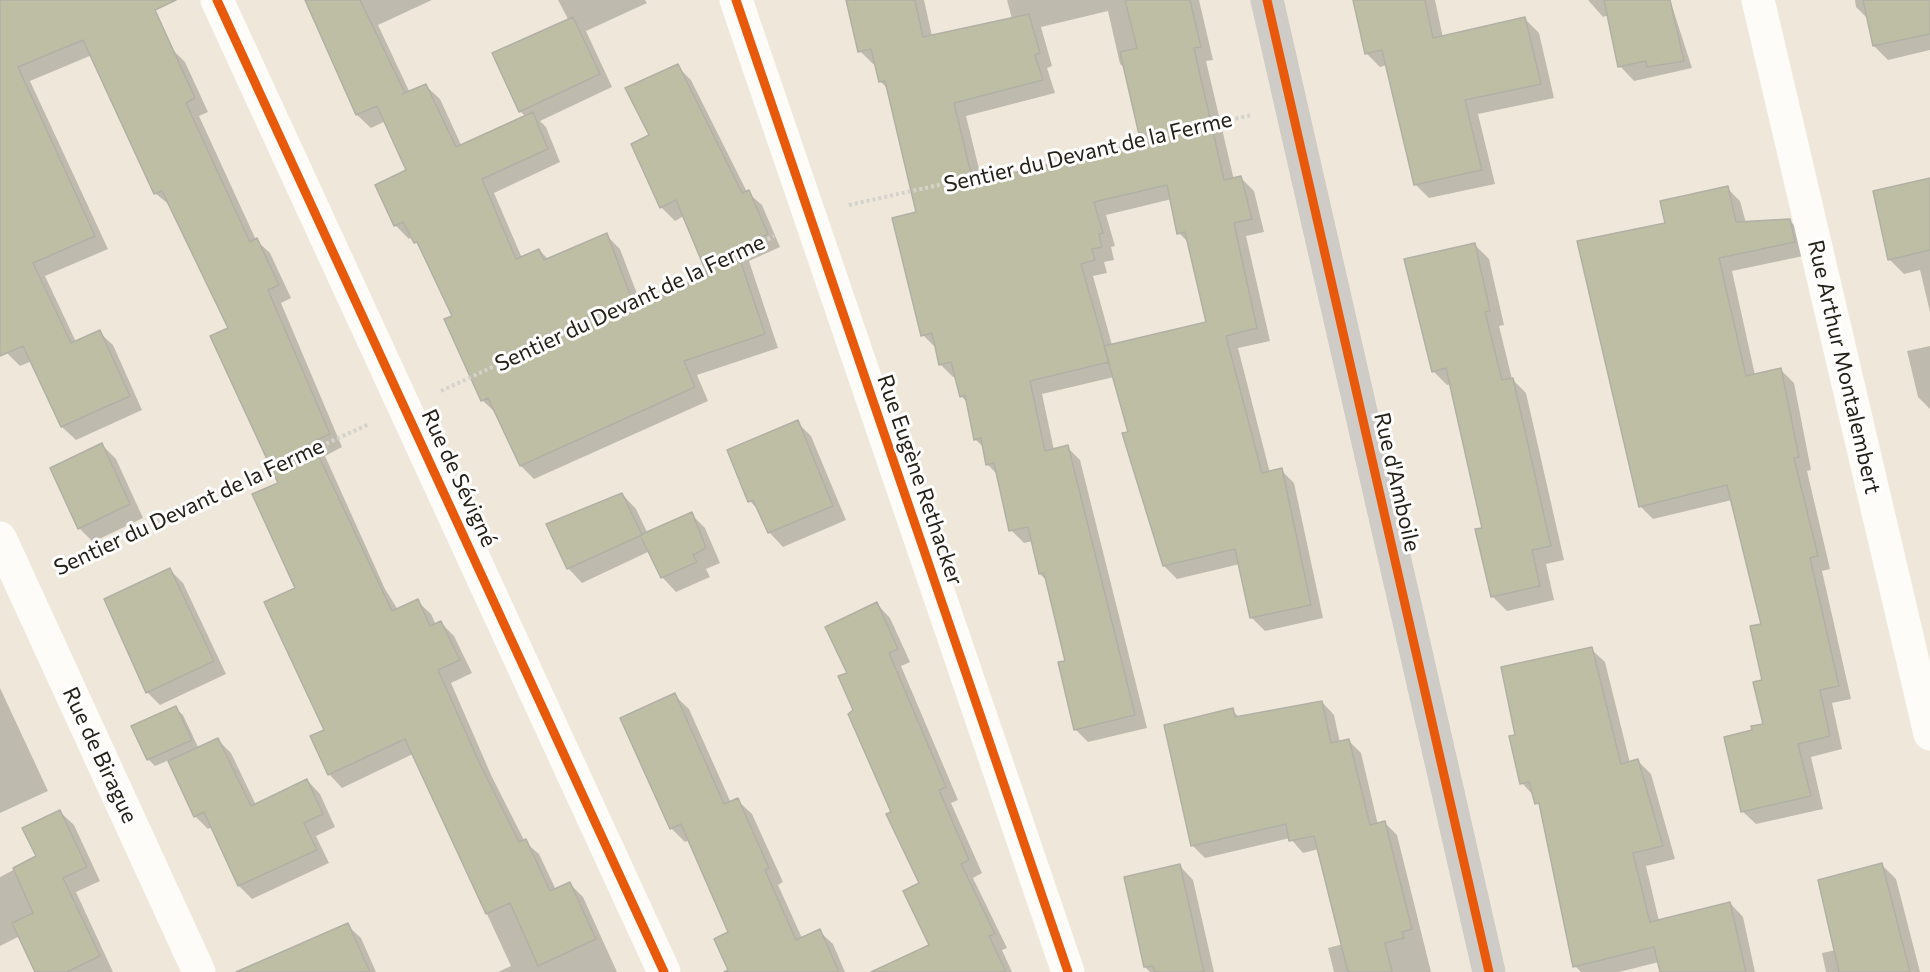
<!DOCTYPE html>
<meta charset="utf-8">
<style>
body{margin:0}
canvas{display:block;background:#efe8da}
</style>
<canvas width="1930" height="972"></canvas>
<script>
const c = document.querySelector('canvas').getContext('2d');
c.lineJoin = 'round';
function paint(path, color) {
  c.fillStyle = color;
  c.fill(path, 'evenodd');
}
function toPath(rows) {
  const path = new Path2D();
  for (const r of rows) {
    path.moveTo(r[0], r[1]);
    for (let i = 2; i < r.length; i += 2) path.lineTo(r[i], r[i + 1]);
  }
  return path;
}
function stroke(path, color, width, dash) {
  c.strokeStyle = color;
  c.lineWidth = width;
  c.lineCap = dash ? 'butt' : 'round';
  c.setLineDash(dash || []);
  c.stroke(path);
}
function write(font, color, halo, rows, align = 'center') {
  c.font = font + ' Commissioner,sans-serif';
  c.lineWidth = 6;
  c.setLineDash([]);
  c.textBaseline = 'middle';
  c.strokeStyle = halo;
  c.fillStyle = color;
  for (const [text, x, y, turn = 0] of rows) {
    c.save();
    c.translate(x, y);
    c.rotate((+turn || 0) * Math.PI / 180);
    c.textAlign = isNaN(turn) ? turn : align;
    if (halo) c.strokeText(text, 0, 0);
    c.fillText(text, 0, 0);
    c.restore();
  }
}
paint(toPath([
 [0,0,147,0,171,48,185,62,208,112,199,116,256,240,270,253,291,298,281,303,342,447,325,456,385,589,398,610,417,601,431,614,436,625,441,623,454,636,472,673,451,683,492,777,525,842,539,854,556,890,570,884,583,897,617,972,498,972,511,966,413,754,342,788,329,774,326,731,280,484,230,328,171,206,156,194,92,55,30,81,108,249,45,276,76,342,99,332,113,345,142,410,76,440,62,427,32,361,20,366,7,353,0,338],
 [306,0,432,0,378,25,410,93,426,86,440,99,462,147,526,117,520,111,569,21,558,0,645,0,647,3,586,31,612,87,540,121,546,127,560,162,494,193,522,258,539,250,549,260,606,235,620,249,642,307,709,275,684,216,675,221,661,207,633,145,651,136,677,66,691,80,747,192,762,205,780,247,749,261,778,348,697,375,708,401,534,479,521,466,496,413,482,400,454,317,421,249,412,237,409,239,395,225,408,171,386,121,371,128,357,115],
 [847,0,924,0,932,36,1012,19,1007,0,1199,0,1213,60,1206,61,1234,180,1241,178,1254,191,1264,232,1246,236,1270,341,1238,348,1270,473,1281,470,1294,483,1323,618,1265,631,1252,618,1240,564,1177,579,1164,566,1114,377,1042,394,1054,450,1067,447,1080,460,1147,728,1088,742,1075,729,1067,662,1047,581,1040,574,1033,541,1024,543,1011,530,998,475,987,464,984,448,975,439,968,403,961,396,956,377,953,377,940,364,936,348,923,335,917,213,889,90,881,82,876,63,873,64,860,51],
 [1108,11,1120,64,1126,69,1143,144,982,181,966,116,1055,93,1047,68,1052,66,1041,27],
 [1172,199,1179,233,1189,243,1208,323,1112,345,1093,276,1107,273,1104,262,1114,260,1111,247,1115,246,1106,215],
 [1355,0,1435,0,1443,38,1525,19,1539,33,1554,98,1478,114,1495,184,1429,198,1415,184,1387,65,1380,67,1366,53],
 [1588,0,1670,0,1692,68,1634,81,1620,66,1609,15,1603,17],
 [1855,0,1930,0,1930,50,1888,60,1874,46,1869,20,1856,7],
 [1930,179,1930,312,1920,270,1904,274,1890,260],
 [1727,188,1740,201,1746,223,1790,221,1803,234,1808,255,1732,271,1755,375,1780,369,1794,383,1811,470,1807,471,1830,569,1822,571,1851,699,1832,703,1842,749,1811,757,1823,809,1756,824,1742,811,1754,731,1765,725,1762,625,1732,500,1653,519,1640,506,1667,224],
 [1475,245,1489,259,1504,325,1499,326,1512,379,1526,393,1564,560,1546,564,1554,600,1507,611,1492,596,1484,529,1451,384,1447,385,1433,371],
 [1930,346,1930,409,1918,397,1907,351],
 [797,422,811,436,846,520,783,547,769,532,759,511,750,501],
 [102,445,116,459,143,518,93,542,80,529,52,469],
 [622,494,636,509,648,534,691,514,705,528,720,563,706,569,710,577,676,592,662,577,650,551,582,583,568,568],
 [170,570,183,583,226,674,160,705,147,692],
 [877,604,890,618,910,662,901,666,958,800,951,803,982,873,973,878,1007,948,1002,950,1012,972,875,972,931,945,921,884,855,711,849,673],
 [1591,649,1605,662,1630,763,1638,761,1651,774,1675,859,1646,866,1659,921,1730,903,1743,917,1755,972,1661,972,1659,962,1619,972,1581,972,1575,966,1541,808,1534,796,1522,783,1517,736],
 [0,688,48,791,0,813],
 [674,695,689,709,731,803,737,800,752,814,783,882,778,885,802,938,819,931,833,944,845,972,754,972,690,840,685,842,671,828],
 [1322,702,1334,715,1340,743,1349,741,1361,753,1378,825,1385,823,1397,835,1431,972,1334,972,1328,948,1343,944,1319,849,1303,853,1290,838,1205,858,1192,845,1232,710,1240,718],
 [175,708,183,715,199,749,218,740,231,753,256,805,307,780,320,794,335,827,316,836,329,863,252,899,239,886,212,827,208,829,195,816,169,760,155,766,148,759],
 [60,812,74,825,100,881,76,892,113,972,37,972,20,936,0,946,0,877,38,857],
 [1179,865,1193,880,1214,972,1150,972,1145,967],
 [1882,865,1896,879,1920,972,1826,972,1822,953,1836,950],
 [347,925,361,938,376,972,290,972]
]), '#0003');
const building = toPath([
 [0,0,176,0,155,10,195,98,186,103,250,242,257,238,279,285,268,290,330,434,312,442,392,611,418,599,430,626,441,621,460,660,438,670,479,762,519,842,526,839,550,891,570,882,596,939,538,966,510,903,486,914,405,739,328,775,310,736,324,730,264,602,295,588,252,494,278,483,210,336,228,328,162,191,154,194,83,40,18,67,95,236,33,263,71,343,100,330,130,396,61,427,23,346,0,356,0,0],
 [305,0,360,0,405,93,402,94,426,84,456,147,533,112,548,149,482,179,516,259,539,249,544,260,607,233,635,308,707,274,676,200,660,208,631,144,649,135,625,88,678,64,742,193,749,190,768,234,736,248,765,334,684,361,695,387,520,466,488,398,481,401,444,319,452,316,417,242,414,243,403,222,394,226,375,185,406,170,377,106,356,115,305,0],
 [846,0,915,0,923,37,1029,14,1040,53,1035,55,1043,80,954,103,973,182,1141,143,1120,52,1137,48,1125,0,1190,0,1201,47,1194,48,1224,180,1241,176,1252,219,1234,223,1257,328,1226,336,1262,473,1282,468,1311,605,1250,618,1235,549,1163,566,1122,433,1128,432,1104,346,1206,322,1185,232,1177,234,1167,185,1094,202,1103,233,1099,234,1102,247,1092,249,1095,260,1081,264,1109,362,1030,381,1045,451,1068,445,1135,715,1074,730,1058,662,1065,661,1044,573,1039,574,1028,527,1009,531,994,463,986,465,981,438,974,440,965,395,960,397,951,362,939,365,932,333,921,336,892,218,916,212,885,81,879,82,871,49,858,52,846,0],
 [1353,0,1425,0,1433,38,1525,17,1541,84,1465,100,1482,170,1414,185,1382,50,1365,54,1353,0],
 [1604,0,1670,0,1684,61,1647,67,1646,61,1618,67,1604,0],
 [1863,0,1930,0,1930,34,1873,46,1863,0],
 [573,17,600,74,519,112,492,53,573,17],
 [1930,178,1930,250,1888,260,1873,191,1930,178],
 [1728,186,1736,222,1790,219,1795,242,1719,258,1746,376,1781,368,1799,457,1794,458,1818,556,1810,558,1839,686,1820,690,1830,736,1798,744,1811,796,1741,812,1724,737,1752,730,1751,726,1763,724,1753,682,1762,680,1750,626,1761,624,1727,485,1639,507,1577,241,1665,223,1660,201,1728,186],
 [1475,243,1490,311,1485,312,1502,380,1513,378,1551,546,1532,550,1540,586,1491,597,1475,529,1482,528,1446,368,1432,372,1404,259,1475,243],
 [798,420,833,506,768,533,753,500,748,502,727,450,798,420],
 [102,443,130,504,78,529,50,468,102,443],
 [622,493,642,535,567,569,546,524,622,493],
 [692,512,706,548,693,555,697,562,661,578,640,535,692,512],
 [170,568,214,661,146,693,104,599,170,568],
 [877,602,898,649,889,653,946,787,939,790,969,860,961,864,995,934,989,936,1006,972,871,972,929,945,903,891,919,883,886,814,891,812,848,714,853,710,838,676,847,673,825,627,877,602],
 [1592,647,1621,764,1638,759,1663,846,1633,853,1650,922,1730,902,1746,972,1660,972,1654,947,1573,967,1539,803,1535,804,1529,782,1520,784,1509,736,1515,735,1501,667,1592,647],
 [675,693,724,804,738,798,769,868,765,870,796,940,820,929,839,972,724,972,728,970,714,939,728,932,681,824,670,829,620,718,675,693],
 [1322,701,1331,743,1349,739,1370,825,1385,821,1412,929,1402,932,1404,938,1385,943,1392,972,1348,972,1314,836,1289,841,1286,824,1191,846,1164,725,1233,708,1235,717,1322,701],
 [176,706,192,740,147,760,131,726,176,706],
 [218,738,251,806,307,779,323,814,304,823,317,850,238,886,204,812,194,817,168,761,218,738],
 [60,810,87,867,63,878,100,956,67,972,35,972,12,923,33,913,13,868,36,856,22,828,60,810],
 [1882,863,1910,972,1839,972,1818,880,1882,863],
 [1180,864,1204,972,1155,972,1153,966,1144,967,1124,877,1180,864],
 [348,923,370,972,236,972,348,923]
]);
paint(building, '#bebea5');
stroke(building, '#b2b0a6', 1.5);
stroke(toPath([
 [849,205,1252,115],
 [441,391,774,236],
 [59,566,369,424]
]), '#d5d2ce', 4, [3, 3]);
stroke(toPath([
 [217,0,664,972],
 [736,0,1068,972],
 [1758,0,1930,734],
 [0,538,199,972]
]), '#fdfcf9', 33);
stroke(toPath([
 [1267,0,1489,972]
]), '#cfcbc6', 33);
stroke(toPath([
 [217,0,664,972],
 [736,0,1068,972],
 [1267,0,1489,972]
]), '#e8590c', 9);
write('22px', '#252118', '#fff', [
 ["Sentier du Devant de la Ferme",1088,152,-13],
 ["Sentier du Devant de la Ferme",630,303,-25],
 ["Rue Arthur Montalembert",1844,367,77],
 ["Rue de Sévigné",459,478,65],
 ["Rue Eugène Rethacker",920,480,71],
 ["Rue d'Amboile",1397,482,77],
 ["Sentier du Devant de la Ferme",189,507,-25],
 ["Rue de Birague",100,755,65]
]);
</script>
